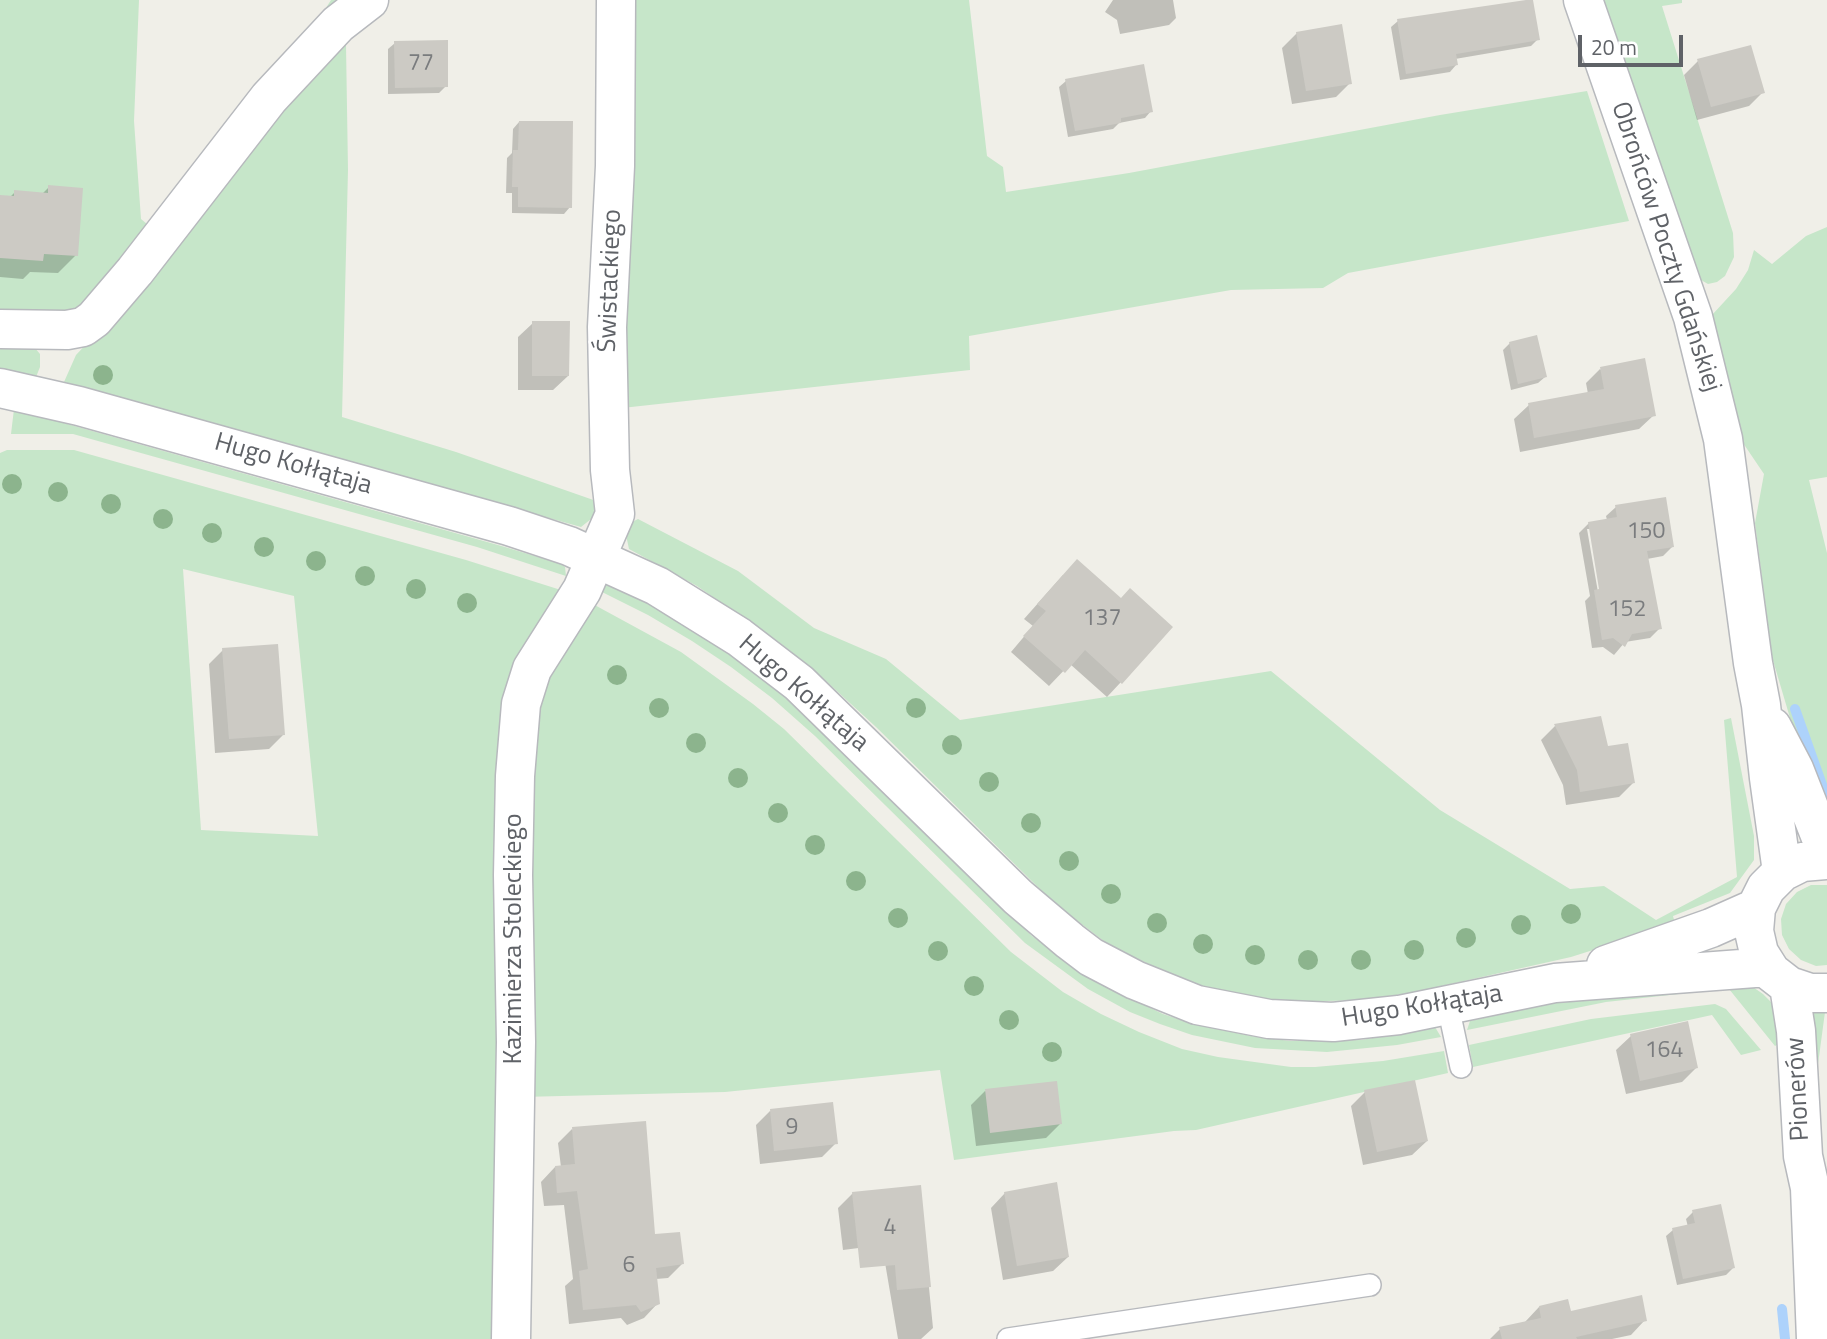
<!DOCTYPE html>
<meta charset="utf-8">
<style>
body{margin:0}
#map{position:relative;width:1827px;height:1339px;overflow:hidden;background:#f0efe8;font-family:"Titillium Web",sans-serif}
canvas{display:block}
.scale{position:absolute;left:1578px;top:35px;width:105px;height:32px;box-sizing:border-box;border:4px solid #5f6267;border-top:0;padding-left:9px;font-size:21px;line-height:24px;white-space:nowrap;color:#5f6267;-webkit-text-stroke:5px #fff;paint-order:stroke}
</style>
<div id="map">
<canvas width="1827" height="1339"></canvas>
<div class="scale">20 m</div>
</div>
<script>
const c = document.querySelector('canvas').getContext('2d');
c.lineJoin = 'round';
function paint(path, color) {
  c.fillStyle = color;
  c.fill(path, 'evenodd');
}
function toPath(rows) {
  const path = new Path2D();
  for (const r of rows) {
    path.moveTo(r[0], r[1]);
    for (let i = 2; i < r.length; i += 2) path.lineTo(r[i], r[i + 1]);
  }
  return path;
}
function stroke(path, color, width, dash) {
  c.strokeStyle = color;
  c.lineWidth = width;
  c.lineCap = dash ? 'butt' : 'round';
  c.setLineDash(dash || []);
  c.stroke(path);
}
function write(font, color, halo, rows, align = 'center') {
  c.font = font + ' "Titillium Web",sans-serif';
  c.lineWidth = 5;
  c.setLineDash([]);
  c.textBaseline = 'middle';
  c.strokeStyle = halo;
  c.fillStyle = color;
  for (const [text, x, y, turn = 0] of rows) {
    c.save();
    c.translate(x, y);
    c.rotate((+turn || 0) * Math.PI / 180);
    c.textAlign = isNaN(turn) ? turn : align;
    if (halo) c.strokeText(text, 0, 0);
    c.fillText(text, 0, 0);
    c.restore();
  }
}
paint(toPath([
 [0,0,139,0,134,121,141,219,147,224,315,25,331,0,344,0,74,312,0,317],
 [623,0,969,0,987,156,1003,167,1006,192,1129,173,1440,115,1587,91,1629,221,1348,273,1323,288,1231,290,969,336,970,370,622,408],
 [1604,0,1682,0,1682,3,1662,6,1733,233,1734,257,1725,276,1717,282,1708,284,1701,280],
 [342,39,346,45,348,170,342,417,456,452,602,503,596,515,581,527,64,382,76,355,94,336],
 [1827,227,1827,477,1809,480,1827,553,1827,821,1798,745,1772,657,1755,523,1764,474,1743,443,1712,315,1736,289,1748,270,1754,250,1772,264,1806,236],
 [0,344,34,347,40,354,40,367,36,377,0,370],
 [14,409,505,547,561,564,565,567,566,576,477,547,73,434,11,434],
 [7,450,74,450,466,560,564,591,524,664,503,1339,0,1339,0,453],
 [183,569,294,596,318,836,201,830],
 [638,519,738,571,814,628,886,659,960,720,1271,671,1440,810,1570,889,1604,886,1656,920,1737,877,1724,720,1731,718,1754,836,1754,860,1730,893,1673,916,1675,924,1571,957,1415,992,1366,1000,1286,1002,1212,989,1176,977,1109,945,1054,903,876,727,815,671,780,643,697,586,629,549,626,535,628,524],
 [606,584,650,604,736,658,788,699,1032,936,1093,980,1163,1014,1193,1024,1256,1037,1291,1041,1361,1040,1435,1027,1441,1037,1397,1045,1327,1052,1255,1048,1192,1035,1160,1024,1130,1012,1088,989,1025,943,815,736,772,698,731,667,692,641,648,615,598,590],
 [591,603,681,652,753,704,784,729,1011,952,1063,992,1101,1014,1139,1032,1182,1049,1218,1057,1291,1067,1315,1067,1383,1061,1444,1051,1448,1073,1196,1130,1174,1131,954,1160,940,1070,725,1092,521,1097,527,706],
 [1811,885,1827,885,1827,965,1816,966,1801,960,1789,949,1782,935,1781,919,1786,904,1797,892],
 [1687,983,1688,993,1606,1002,1467,1030,1470,1021,1573,998],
 [1750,985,1763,994,1773,1004,1785,1040,1775,1046,1729,989],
 [1715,1004,1726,1009,1761,1050,1741,1055,1712,1015,1473,1067,1469,1045,1591,1019],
 [1814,1009,1825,1012,1816,1079,1809,1018]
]), '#c6e6c9');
paint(toPath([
 [1113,0,1173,0,1176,18,1169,25,1120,34,1117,20,1105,12],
 [1398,21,1538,39,1531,46,1455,59,1456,65,1450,72,1400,80,1391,27],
 [1297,33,1350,83,1336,97,1292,104,1282,48],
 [395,43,446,86,439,93,388,94,388,49],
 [1698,61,1763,92,1749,106,1697,120,1684,75],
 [1066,81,1151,111,1145,118,1119,123,1113,129,1068,137,1059,87],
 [519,122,570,207,564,214,512,213,512,193,506,193,507,158,512,153,513,129],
 [49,187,76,255,58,273,30,272,23,279,0,277,0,197,9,198,15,192,42,194],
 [533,323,568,376,553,390,518,390,518,337],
 [1510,343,1545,377,1538,383,1511,390,1503,350],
 [1600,369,1654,415,1639,429,1520,452,1514,419,1529,405,1588,394,1586,383],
 [1616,507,1673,546,1663,556,1647,559,1660,628,1650,638,1625,642,1614,655,1603,647,1592,648,1585,601,1590,596,1579,533,1589,523,1607,520,1606,516],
 [1587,529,1591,529,1602,597,1599,598],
 [1063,575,1121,682,1107,697,1070,664,1049,686,1011,652,1033,626,1024,619],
 [223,650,283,735,269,749,215,753,209,664],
 [1599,718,1607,748,1633,783,1619,797,1566,805,1563,785,1541,740,1555,726],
 [1631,1036,1696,1068,1682,1082,1626,1094,1616,1050],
 [985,1091,1060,1124,1046,1138,976,1146,971,1105],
 [1365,1092,1427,1141,1412,1155,1363,1165,1351,1106],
 [770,1111,836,1143,822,1157,760,1164,756,1125],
 [572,1129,654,1236,682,1264,668,1278,656,1279,658,1303,644,1318,627,1325,621,1318,569,1324,565,1286,573,1279,564,1205,544,1206,541,1182,555,1167,561,1167,558,1143],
 [919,1187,933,1328,921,1339,898,1339,882,1245,843,1250,838,1208,853,1193],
 [1005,1193,1068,1257,1053,1271,1003,1280,991,1208],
 [1693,1212,1733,1268,1726,1275,1677,1285,1666,1236,1673,1230,1688,1227,1686,1219],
 [1539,1307,1569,1313,1645,1320,1631,1335,1612,1339,1490,1339,1500,1329,1525,1322]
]), '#0003');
stroke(toPath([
 [1795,709,1827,799],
 [1782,1309,1785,1339]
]), '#add2fb', 10);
paint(toPath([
 [1526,0,1533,0,1540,40,1456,54,1458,65,1406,74,1397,19],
 [1342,24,1352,84,1306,91,1296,32],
 [448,40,448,87,395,88,394,41],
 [1751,45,1765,93,1711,107,1697,59],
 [1144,64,1153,112,1121,118,1121,123,1075,131,1065,79],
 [519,121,573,121,572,208,518,207,518,187,512,187,513,150,518,150],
 [48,185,83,188,78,256,44,254,43,261,0,258,0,195,14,196,14,190,48,193],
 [532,321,570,321,569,376,532,376],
 [1537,335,1547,377,1518,384,1509,342],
 [1645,358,1656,416,1534,438,1528,403,1604,389,1600,367],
 [1666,497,1674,547,1647,551,1662,629,1632,634,1625,647,1613,638,1602,640,1594,590,1599,589,1588,522,1617,517,1615,505],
 [1077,559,1121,598,1130,588,1173,627,1122,684,1085,650,1065,673,1023,636,1046,611,1037,604],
 [278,644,285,735,229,739,222,648],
 [1601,716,1608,746,1628,743,1635,783,1580,792,1577,770,1554,724],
 [1688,1021,1698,1068,1640,1081,1630,1034],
 [1415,1080,1428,1141,1377,1152,1364,1090],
 [1057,1081,1062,1124,990,1133,985,1089],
 [833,1102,838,1144,774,1151,770,1109],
 [646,1121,655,1234,680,1232,684,1264,656,1268,660,1304,641,1312,636,1305,583,1310,579,1271,588,1269,577,1191,557,1193,555,1166,575,1164,572,1127],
 [1057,1182,1069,1257,1017,1266,1004,1192],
 [921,1185,931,1287,897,1290,895,1265,860,1268,852,1192],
 [1721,1204,1735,1268,1683,1279,1672,1228,1695,1223,1692,1210],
 [1642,1295,1647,1321,1576,1337,1577,1339,1502,1339,1499,1327,1541,1318,1539,1306,1568,1299,1571,1311]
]), '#cccac4');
const service = toPath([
 [1448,1006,1461,1067],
 [1008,1339,1370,1285]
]);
const minor = toPath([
 [0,329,67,330,83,327,94,319,135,271,269,98,338,24,369,0],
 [511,1339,516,1042,513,875,515,776,521,704,532,669,582,590,615,514,610,470,607,327,615,166,616,0]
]);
const tertiary = toPath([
 [1583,0,1693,317,1723,439,1753,663,1761,705,1769,778,1782,872],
 [0,388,79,406,509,526,569,546,657,586,739,637,799,683,1018,897,1070,941,1091,957,1135,980,1197,1005,1269,1019,1333,1022,1399,1015,1555,983,1768,967],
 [1772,727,1794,769,1827,853],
 [1827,860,1802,862,1782,872,1766,888,1756,908,1754,931,1759,953,1771,972,1789,986,1810,993,1827,993],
 [1606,965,1711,928,1756,908],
 [1789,986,1796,1031,1803,1156,1810,1188,1816,1339]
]);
stroke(service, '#b7b9bd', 24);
stroke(minor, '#b7b9bd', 41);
stroke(tertiary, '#b7b9bd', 41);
stroke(service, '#fff', 21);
stroke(minor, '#fff', 38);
stroke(tertiary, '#fff', 38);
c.fillStyle = '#8cb48d';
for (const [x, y] of [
 [103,375],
 [12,484],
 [58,492],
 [111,504],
 [163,519],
 [212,533],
 [264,547],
 [316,561],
 [365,576],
 [416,589],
 [467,603],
 [617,675],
 [659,708],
 [916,708],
 [696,743],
 [952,745],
 [738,778],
 [989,782],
 [778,813],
 [1031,823],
 [815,845],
 [1069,861],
 [856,881],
 [1111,894],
 [1571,914],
 [898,918],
 [1157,923],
 [1521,925],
 [1466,938],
 [1203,944],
 [1414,950],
 [938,951],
 [1255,955],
 [1308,960],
 [1361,960],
 [974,986],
 [1009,1020],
 [1052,1052]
]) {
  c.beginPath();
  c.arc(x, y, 10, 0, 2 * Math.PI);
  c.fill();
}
write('23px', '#7a7c7e', null, [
 ["77",421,64],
 ["150",1646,532],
 ["152",1627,610],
 ["137",1102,619],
 ["164",1664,1051],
 ["9",792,1128],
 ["4",890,1228],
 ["6",629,1266]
]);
write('26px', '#5f6267', '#fff', [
 ["Obrońców Poczty Gdańskiej",1665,247,72],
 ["Świstackiego",611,281,-88],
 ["Hugo Kołłątaja",293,465,16],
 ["Hugo Kołłątaja",803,694,41],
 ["Kazimierza Stoleckiego",515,939,-90],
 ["Hugo Kołłątaja",1422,1007,-9],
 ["Pionerów",1799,1089,-93]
]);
</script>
